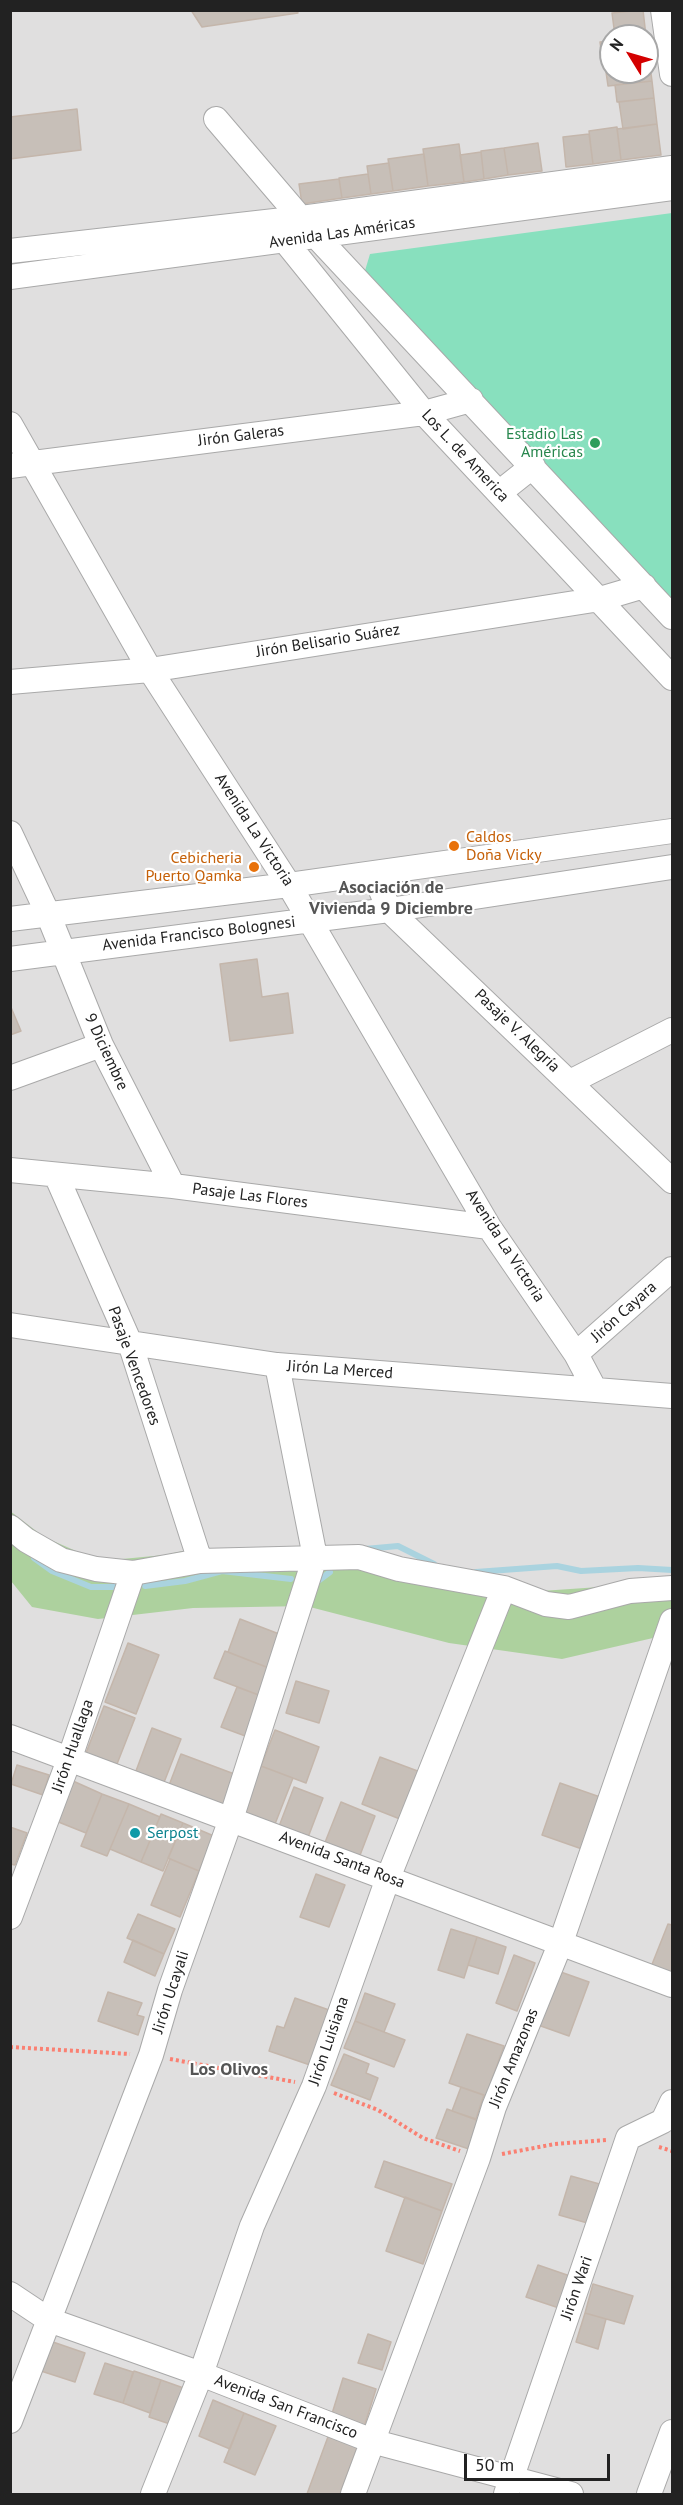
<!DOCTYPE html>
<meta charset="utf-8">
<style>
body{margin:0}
#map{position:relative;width:683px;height:2505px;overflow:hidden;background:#f2efe9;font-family:"PT Sans",sans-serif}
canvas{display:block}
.frame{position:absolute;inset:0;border:12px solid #222;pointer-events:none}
.north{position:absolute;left:599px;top:24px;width:60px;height:60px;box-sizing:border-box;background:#fff;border:2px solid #a7a7a7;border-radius:50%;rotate:307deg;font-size:16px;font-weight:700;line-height:24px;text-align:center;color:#222}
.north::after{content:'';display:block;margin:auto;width:21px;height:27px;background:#d40000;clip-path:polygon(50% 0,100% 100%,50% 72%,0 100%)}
.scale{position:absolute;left:464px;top:2454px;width:146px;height:27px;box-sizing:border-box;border:3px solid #222;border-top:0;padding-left:8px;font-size:18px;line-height:21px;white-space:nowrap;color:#222;-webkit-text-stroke:4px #fff;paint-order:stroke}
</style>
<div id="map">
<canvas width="683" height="2505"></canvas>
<div class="frame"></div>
<div class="north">N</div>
<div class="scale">50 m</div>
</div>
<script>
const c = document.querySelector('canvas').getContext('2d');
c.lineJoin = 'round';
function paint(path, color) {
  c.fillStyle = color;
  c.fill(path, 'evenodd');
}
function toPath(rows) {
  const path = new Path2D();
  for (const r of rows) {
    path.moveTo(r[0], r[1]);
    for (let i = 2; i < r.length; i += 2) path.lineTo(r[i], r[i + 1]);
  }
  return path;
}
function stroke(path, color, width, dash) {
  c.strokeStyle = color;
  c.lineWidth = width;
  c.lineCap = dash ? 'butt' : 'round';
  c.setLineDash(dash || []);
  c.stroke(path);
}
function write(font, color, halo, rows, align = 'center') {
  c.font = font + ' "PT Sans",sans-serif';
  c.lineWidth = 4.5;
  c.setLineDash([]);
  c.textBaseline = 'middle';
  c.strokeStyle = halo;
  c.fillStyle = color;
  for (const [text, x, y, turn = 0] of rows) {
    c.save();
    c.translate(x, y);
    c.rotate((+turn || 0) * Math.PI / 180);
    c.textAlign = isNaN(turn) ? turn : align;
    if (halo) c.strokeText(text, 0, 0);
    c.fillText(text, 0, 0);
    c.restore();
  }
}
paint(toPath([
 [11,11,672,11,672,2494,11,2494],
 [611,36,647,36,647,72,611,72]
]), '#e0dfdf');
paint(toPath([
 [10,1511,44,1537,92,1558,122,1559,164,1555,202,1547,231,1554,384,1568,483,1595,672,1582,672,1636,666,1635,562,1659,449,1643,306,1606,193,1608,98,1619,32,1607,11,1581]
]), '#add19e');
paint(toPath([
 [672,213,672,612,364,274,370,254]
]), '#88e0be');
stroke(toPath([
 [365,1549,398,1546,434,1564],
 [34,1558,52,1571,91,1587,122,1587],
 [476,1572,557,1566,581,1571,638,1568,672,1570],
 [318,1581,330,1572],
 [145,1586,185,1581,222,1571,291,1579]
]), '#aad3df', 6);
const building = toPath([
 [191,10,296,10,298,13,202,27,191,10],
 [643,10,646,36,615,36,612,13,643,10],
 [611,41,611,56,602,57,600,42,611,41],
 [647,66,650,66,652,81,608,86,606,72,647,72,647,66],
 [652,81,654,98,617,102,615,85,652,81],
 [654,98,657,124,623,129,619,102,654,98],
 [77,109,81,150,10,159,10,117,77,109],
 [657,124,661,155,621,160,617,129,657,124],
 [617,127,621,160,593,164,589,131,617,127],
 [589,134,593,164,566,167,563,137,589,134],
 [538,143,542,171,508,175,504,148,538,143],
 [459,144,464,182,428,186,423,149,459,144],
 [504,148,508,175,484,179,481,151,504,148],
 [481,152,484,179,464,182,460,155,481,152],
 [424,154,428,186,393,191,388,159,424,154],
 [389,163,393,191,371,194,367,166,389,163],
 [368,174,371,194,342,198,339,178,368,174],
 [339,179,342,198,302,204,299,184,339,179],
 [257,959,262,997,288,993,293,1033,230,1041,220,964,257,959],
 [10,1005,21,1031,10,1035,10,1005],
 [240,1619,287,1637,274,1670,228,1652,240,1619],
 [128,1643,159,1655,136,1714,105,1702,128,1643],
 [225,1651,274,1670,264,1697,214,1678,225,1651],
 [296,1681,329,1691,319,1723,286,1713,296,1681],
 [237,1687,264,1697,248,1737,221,1727,237,1687],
 [104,1706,135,1718,117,1764,86,1753,104,1706],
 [152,1728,181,1739,161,1790,133,1779,152,1728],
 [275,1730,319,1747,306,1783,261,1766,275,1730],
 [181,1754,237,1775,224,1810,168,1788,181,1754],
 [380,1757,423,1773,405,1821,362,1804,380,1757],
 [17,1765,49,1775,43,1795,11,1784,17,1765],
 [261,1766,293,1778,275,1824,243,1812,261,1766],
 [73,1781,102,1794,86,1833,56,1821,73,1781],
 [560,1783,600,1797,582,1849,542,1835,560,1783],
 [294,1787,323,1798,307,1840,278,1829,294,1787],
 [102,1794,129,1804,107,1856,81,1846,102,1794],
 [341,1802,375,1816,357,1863,322,1850,341,1802],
 [129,1804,160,1817,141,1862,110,1849,129,1804],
 [161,1814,183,1823,163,1871,141,1862,161,1814],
 [183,1823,214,1836,199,1871,168,1858,183,1823],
 [10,1827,27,1833,15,1865,10,1864,10,1827],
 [170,1859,199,1871,180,1917,151,1905,170,1859],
 [316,1874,345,1885,329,1927,300,1917,316,1874],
 [138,1914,175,1929,164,1954,127,1938,138,1914],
 [668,1924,672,1925,672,1981,649,1972,668,1924],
 [451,1929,477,1937,464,1978,438,1970,451,1929],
 [477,1937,506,1947,498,1974,468,1965,477,1937],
 [133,1940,164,1954,155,1976,124,1962,133,1940],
 [514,1955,535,1963,517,2011,496,2003,514,1955],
 [558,1971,589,1982,569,2036,538,2025,558,1971],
 [108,1992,142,2003,137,2015,144,2017,138,2035,98,2021,108,1992],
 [365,1993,395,2004,384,2032,355,2021,365,1993],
 [295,1998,329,2010,310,2065,269,2051,277,2026,284,2028,295,1998],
 [355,2021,405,2040,394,2067,344,2048,355,2021],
 [467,2034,504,2046,486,2096,449,2083,467,2034],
 [344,2054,369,2064,366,2073,378,2078,370,2100,331,2085,344,2054],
 [461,2087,484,2095,476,2119,452,2111,461,2087],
 [447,2109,479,2121,469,2149,436,2138,447,2109],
 [384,2161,452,2184,442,2211,375,2187,384,2161],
 [571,2176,603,2185,591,2224,559,2215,571,2176],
 [405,2197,442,2211,423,2264,386,2251,405,2197],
 [538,2265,570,2276,559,2308,526,2297,538,2265],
 [593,2284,633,2296,624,2324,585,2313,593,2284],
 [585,2313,606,2319,598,2349,576,2342,585,2313],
 [368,2334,391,2342,382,2370,358,2363,368,2334],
 [50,2341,85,2353,75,2382,41,2371,50,2341],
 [105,2363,133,2372,123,2403,94,2394,105,2363],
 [134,2371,161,2380,150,2413,123,2403,134,2371],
 [343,2378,376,2389,364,2427,331,2417,343,2378],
 [161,2380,192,2391,179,2427,149,2417,161,2380],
 [213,2400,244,2413,230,2449,199,2436,213,2400],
 [244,2413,276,2426,255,2475,224,2462,244,2413],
 [329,2434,358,2445,340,2494,307,2494,329,2434]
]);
paint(building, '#c7bfb8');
stroke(building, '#c4b6ab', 1.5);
const minor = toPath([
 [663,10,672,74],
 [216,119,316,236,672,617],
 [277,231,424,413,672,678],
 [10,251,301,218,672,168],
 [10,277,672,188],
 [10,424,150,670,289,885,489,1227,576,1354,594,1388],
 [10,466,424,413,471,400],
 [499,493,533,466],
 [10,682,150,670,600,599,644,586],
 [10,833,48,914,101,1045,173,1186],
 [374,873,389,910,672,1181],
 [10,919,289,885,672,831],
 [10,959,389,910,672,867],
 [10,1078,101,1045],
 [570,1082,672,1030],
 [10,1170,173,1186,489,1227],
 [56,1175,130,1343,200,1561],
 [10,1325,277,1365,672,1396],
 [576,1354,672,1269],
 [10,1527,26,1540,61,1560,96,1569,133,1573,200,1561,359,1557,399,1569,504,1588,546,1604,569,1607,630,1591,672,1588],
 [10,1737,672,1985],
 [10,1917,69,1760,133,1573],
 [10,2294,49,2320,201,2374,375,2442,571,2494],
 [10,2421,151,2055,170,1990,231,1819,315,1557,277,1365],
 [153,2494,201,2374,252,2226,314,2086,388,1878,504,1588],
 [353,2494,478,2158,494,2107,561,1942,672,1621],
 [506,2494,628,2138,663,2121,672,2102],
 [649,2494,672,2432]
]);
stroke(minor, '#a9a9a9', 26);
stroke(toPath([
 [10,2047,130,2054],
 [170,2059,295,2082],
 [334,2093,378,2110,423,2138,460,2151],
 [659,2147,672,2151],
 [502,2154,555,2144,607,2140]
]), '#fa8072', 4, [3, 3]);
stroke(minor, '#fff', 24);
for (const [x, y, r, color] of [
 [595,443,6,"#2e9e5b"],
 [454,846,6,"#e8710a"],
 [254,867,6,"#e8710a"],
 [135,1833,6,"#0f9aa8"]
]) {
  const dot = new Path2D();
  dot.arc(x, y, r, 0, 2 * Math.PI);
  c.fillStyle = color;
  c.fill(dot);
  stroke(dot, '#fff', 2);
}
write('16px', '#222', '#fff', [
 ["Avenida Las Américas",342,233,-8],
 ["Jirón Galeras",241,436,-7],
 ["Los L. de America",465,456,47],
 ["Jirón Belisario Suárez",328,641,-9],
 ["Avenida La Victoria",254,830,57],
 ["Avenida Francisco Bolognesi",199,934,-7],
 ["Pasaje V. Alegría",517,1031,44],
 ["9 Diciembre",106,1052,65],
 ["Pasaje Las Flores",250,1196,7],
 ["Avenida La Victoria",505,1246,57],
 ["Jirón Cayara",624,1312,-42],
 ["Pasaje Vencedores",134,1366,70],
 ["Jirón La Merced",340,1370,4],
 ["Jirón Huallaga",73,1746,-71],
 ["Avenida Santa Rosa",342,1860,21],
 ["Jirón Ucayali",171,1992,-72],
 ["Jirón Luisiana",329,2041,-71],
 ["Jirón Amazonas",514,2058,-68],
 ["Jirón Wari",577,2288,-71],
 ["Avenida San Francisco",286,2407,21]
]);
write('16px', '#27864d', '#fff', [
 ["Estadio Las",583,434],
 ["Américas",583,452]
], 'right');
write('16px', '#c56008', '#fff', [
 ["Caldos",466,837],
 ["Doña Vicky",466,855],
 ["Cebicheria",242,858,"right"],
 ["Puerto Qamka",242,876,"right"]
], 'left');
write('16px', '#0d838f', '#fff', [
 ["Serpost",147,1833]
], 'left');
write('bold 18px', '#555', '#fff', [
 ["Asociación de",391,888],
 ["Vivienda 9 Diciembre",391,909],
 ["Los Olivos",229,2070]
]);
</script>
